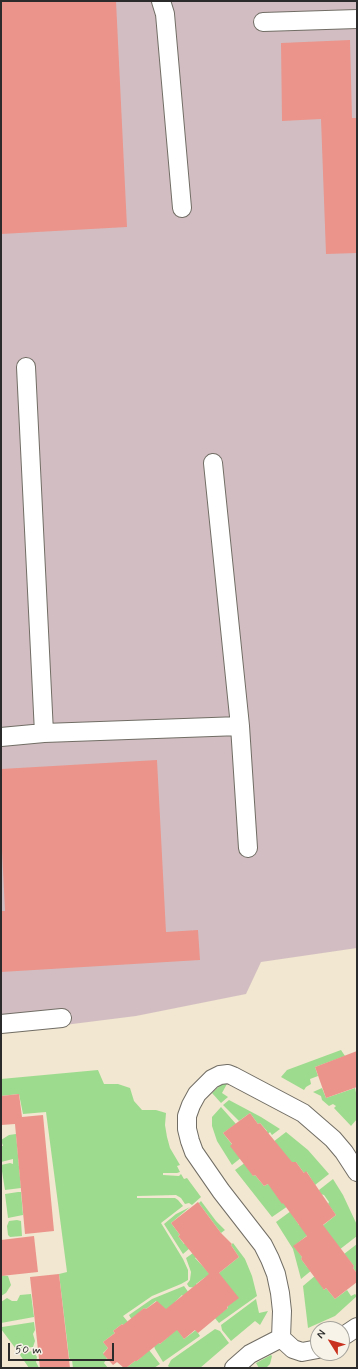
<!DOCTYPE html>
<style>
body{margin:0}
#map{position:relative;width:358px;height:1369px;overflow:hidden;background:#f2e7d0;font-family:Mynerve,sans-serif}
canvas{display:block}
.frame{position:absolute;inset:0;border:2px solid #2b2b2b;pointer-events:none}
.north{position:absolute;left:310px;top:1321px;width:40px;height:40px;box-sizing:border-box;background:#f7f3e8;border:1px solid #a5a39c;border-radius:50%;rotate:307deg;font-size:11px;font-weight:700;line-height:16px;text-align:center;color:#2b2b2b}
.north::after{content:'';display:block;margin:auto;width:14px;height:18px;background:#c8321e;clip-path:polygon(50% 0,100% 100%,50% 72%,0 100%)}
.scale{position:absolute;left:8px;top:1343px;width:106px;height:18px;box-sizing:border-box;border:2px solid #2b2b2b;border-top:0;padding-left:5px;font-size:12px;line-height:14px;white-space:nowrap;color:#2b2b2b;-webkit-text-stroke:3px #f7f3e8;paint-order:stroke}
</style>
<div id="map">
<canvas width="358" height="1369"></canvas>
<div class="frame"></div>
<div class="north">N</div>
<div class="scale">50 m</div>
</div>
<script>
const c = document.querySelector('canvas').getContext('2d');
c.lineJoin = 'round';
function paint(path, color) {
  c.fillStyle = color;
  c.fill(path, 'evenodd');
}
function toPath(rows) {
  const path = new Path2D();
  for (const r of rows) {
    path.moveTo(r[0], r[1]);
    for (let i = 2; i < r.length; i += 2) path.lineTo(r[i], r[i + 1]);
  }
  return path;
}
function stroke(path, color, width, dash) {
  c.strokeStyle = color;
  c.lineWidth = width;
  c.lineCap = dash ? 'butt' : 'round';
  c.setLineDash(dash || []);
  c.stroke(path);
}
paint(toPath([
 [1,1,357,1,357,948,261,962,246,994,136,1016,1,1033]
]), '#d2bec2');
paint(toPath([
 [341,1050,345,1056,315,1067,318,1076,310,1079,311,1084,306,1087,304,1090,281,1077,287,1070],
 [98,1070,104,1084,118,1084,130,1088,134,1101,142,1110,156,1110,166,1113,165,1125,167,1137,170,1148,180,1165,177,1166,180,1172,177,1173,163,1173,163,1175,179,1176,181,1174,184,1179,187,1178,201,1197,192,1205,189,1203,185,1204,181,1198,176,1195,137,1196,137,1198,175,1198,178,1200,183,1206,161,1223,183,1259,188,1270,188,1280,181,1284,152,1296,123,1316,128,1322,124,1326,122,1324,113,1331,115,1333,103,1342,108,1348,103,1353,107,1358,104,1363,108,1368,73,1368,72,1360,70,1360,69,1357,59,1274,67,1272,46,1112,23,1114,19,1094,1,1096,1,1079],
 [225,1081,228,1082,222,1093,228,1097,221,1103,212,1093],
 [322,1088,326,1098,355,1088,357,1097,357,1119,351,1126,334,1108,336,1106,333,1104,329,1106,322,1100,321,1096,313,1092],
 [229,1100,261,1117,280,1129,272,1135,270,1132,267,1135,267,1131,260,1123,258,1124,250,1113,239,1121,223,1105],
 [221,1107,236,1124,223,1133,242,1157,232,1165,217,1141,212,1126,212,1117],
 [286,1132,308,1150,329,1174,315,1185,307,1172,304,1173,296,1162,289,1163,273,1142],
 [16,1134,21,1188,5,1190,1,1165,10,1163,13,1164,13,1159,1,1162,1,1146,3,1146,1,1140,9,1135],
 [246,1162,253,1176,255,1175,264,1186,270,1183,282,1203,285,1202,288,1206,272,1217,235,1170],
 [333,1179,343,1195,357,1225,357,1236,339,1250,321,1227,336,1215,328,1204,329,1202,324,1195,320,1194,319,1190],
 [18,1192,21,1192,23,1215,8,1218,5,1194],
 [201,1201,216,1221,225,1230,221,1233,198,1202,199,1203],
 [190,1207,171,1223,180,1235,178,1236,184,1244,186,1243,190,1248,183,1254,164,1224,176,1214],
 [291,1211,293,1216,299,1225,301,1224,314,1230,294,1246,302,1257,301,1259,307,1267,312,1270,301,1279,293,1249,276,1222],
 [17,1220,21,1221,22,1236,10,1237,8,1235,7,1226,9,1221],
 [233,1243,245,1259,252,1276,257,1296,219,1323,214,1317,228,1308,219,1273,239,1257,231,1245],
 [357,1244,357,1273,353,1268,354,1266,344,1254],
 [193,1253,197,1257,195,1258,211,1275,204,1278,196,1284,196,1288,189,1287,187,1284,190,1280,191,1272,186,1258],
 [1,1275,8,1276,11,1285,6,1293,1,1296],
 [316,1275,324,1290,326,1288,335,1299,347,1290,351,1296,355,1294,357,1296,335,1316,308,1328,303,1286],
 [184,1286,189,1293,184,1297,182,1295,175,1302,176,1304,165,1312,156,1301,146,1309,144,1308,132,1320,129,1315,152,1299],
 [31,1294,34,1317,1,1323,1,1302,7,1298,12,1301,17,1301,20,1295],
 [256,1299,259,1313,268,1311,260,1325,255,1321,231,1341,222,1330,221,1325],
 [34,1322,35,1330,33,1334,35,1341,33,1347,16,1349,1,1329,2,1327],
 [177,1329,184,1339,196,1330,200,1336,163,1362,155,1349,154,1346,158,1342,160,1344],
 [215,1329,220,1331,229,1343,200,1368,170,1368,168,1366,171,1360],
 [149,1350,160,1364,154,1368,126,1368,135,1361,137,1361],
 [33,1351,37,1357,36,1362,39,1368,29,1368,20,1355,21,1353],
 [271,1355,272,1356,270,1364,266,1368,259,1368,256,1363]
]), '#9ddb8f');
paint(toPath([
 [1,1,116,1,127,227,1,234],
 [350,40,352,118,357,118,357,253,326,254,321,119,282,121,281,43],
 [157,760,166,932,198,930,200,960,1,972,1,911,5,911,1,830,1,769],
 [357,1051,357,1087,326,1098,315,1067],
 [19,1094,22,1117,43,1115,54,1231,25,1234,15,1124,1,1125,1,1096],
 [250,1113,258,1124,260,1123,292,1162,296,1162,304,1173,306,1171,336,1215,323,1225,354,1266,353,1268,357,1273,357,1282,335,1299,326,1288,324,1290,301,1259,302,1257,293,1246,307,1236,283,1203,282,1204,268,1184,264,1186,255,1175,253,1176,230,1146,232,1144,223,1133],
 [198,1202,221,1233,232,1244,231,1245,239,1257,219,1273,239,1298,227,1307,228,1308,198,1333,195,1330,184,1339,177,1330,160,1344,159,1343,137,1361,135,1361,126,1368,124,1368,117,1362,113,1365,103,1354,108,1348,103,1342,115,1333,113,1331,122,1324,123,1325,144,1308,146,1309,157,1301,166,1309,209,1274,178,1236,180,1235,171,1223],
 [34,1236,38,1272,1,1276,1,1240],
 [59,1274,70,1368,40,1368,30,1277]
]), '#eb948b');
const minor = toPath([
 [161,1,165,14,182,208],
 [263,22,357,19],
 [213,463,240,726],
 [44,733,240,726,248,848],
 [1,737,44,733,26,367],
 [1,1024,62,1018],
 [342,1337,357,1327],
 [281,1338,282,1311,280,1293,276,1274,270,1259,263,1245,221,1191,194,1152,190,1141,187,1129,187,1116,191,1105,197,1094,212,1079,220,1075,228,1074,233,1076,303,1113,333,1139,344,1152,357,1172],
 [281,1338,293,1349,302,1352,318,1349],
 [234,1368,250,1354,281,1338]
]);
stroke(minor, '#716d65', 20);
stroke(minor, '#fff', 18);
</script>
